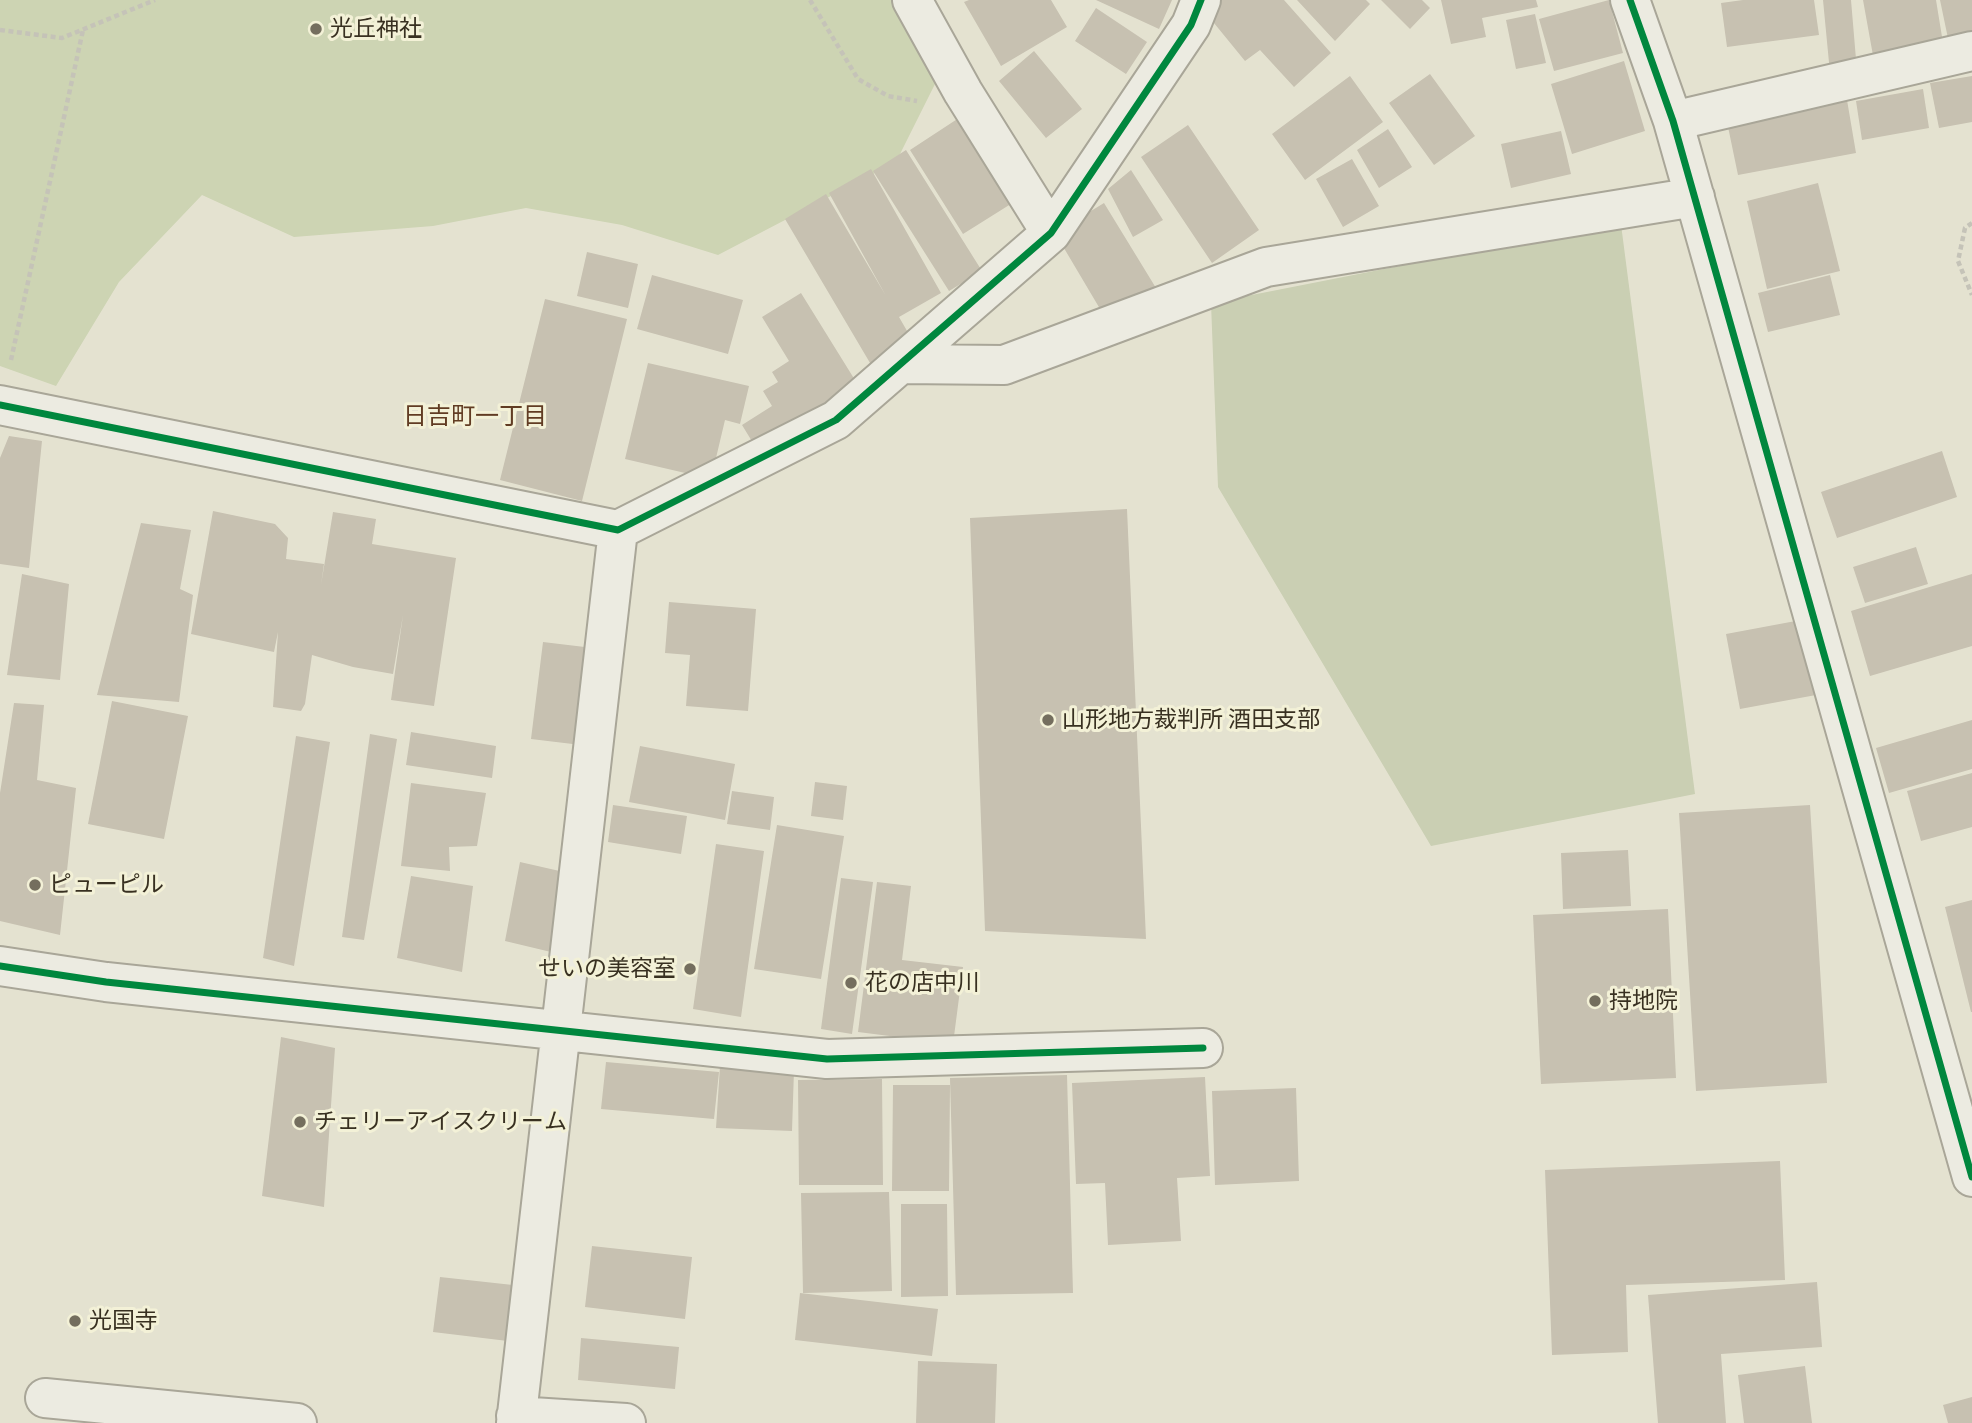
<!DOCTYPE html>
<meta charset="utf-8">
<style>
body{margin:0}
canvas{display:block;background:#e4e2d0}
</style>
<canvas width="1972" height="1423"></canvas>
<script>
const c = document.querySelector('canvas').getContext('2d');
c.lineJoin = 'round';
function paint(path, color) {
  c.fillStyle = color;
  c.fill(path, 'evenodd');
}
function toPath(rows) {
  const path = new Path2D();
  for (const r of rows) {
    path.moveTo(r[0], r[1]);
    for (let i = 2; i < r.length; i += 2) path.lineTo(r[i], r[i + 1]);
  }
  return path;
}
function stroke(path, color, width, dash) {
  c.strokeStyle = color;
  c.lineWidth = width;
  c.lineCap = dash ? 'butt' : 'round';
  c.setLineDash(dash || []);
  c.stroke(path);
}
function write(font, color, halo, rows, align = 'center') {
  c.font = font + ' "Zilla Slab","Noto Sans JP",serif';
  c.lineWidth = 6;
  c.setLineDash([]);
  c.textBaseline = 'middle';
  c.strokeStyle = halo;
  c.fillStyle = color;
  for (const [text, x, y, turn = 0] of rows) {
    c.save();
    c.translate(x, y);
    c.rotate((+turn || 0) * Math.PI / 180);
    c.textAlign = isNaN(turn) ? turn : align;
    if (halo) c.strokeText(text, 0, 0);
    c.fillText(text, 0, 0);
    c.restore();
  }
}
paint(toPath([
 [0,0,926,0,941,72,896,162,718,255,622,225,526,208,433,226,294,237,202,195,119,282,56,386,0,366]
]), '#cdd4b3');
paint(toPath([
 [1619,209,1695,794,1431,846,1218,487,1211,303,1618,223]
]), '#cacfb3');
paint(toPath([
 [969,0,1051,0,1067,27,1001,66,964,2],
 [1096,0,1172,0,1159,29],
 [1220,0,1284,0,1331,53,1294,87,1260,50,1245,61,1205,12],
 [1297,0,1366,0,1370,4,1335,41],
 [1381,0,1422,0,1430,8,1410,29],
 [1441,0,1536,0,1538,7,1482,18,1486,37,1451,44],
 [1609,0,1623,53,1554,71,1539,19],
 [1743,0,1814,0,1819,35,1727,47,1721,3],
 [1823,0,1851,0,1857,71,1830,73],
 [1863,0,1936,0,1944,49,1874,61],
 [1940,0,1972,0,1972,43,1950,48],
 [1096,8,1147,42,1126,74,1075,41],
 [1535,14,1546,63,1516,69,1506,20],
 [1034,51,1082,109,1046,138,999,81],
 [1624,61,1645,131,1572,154,1551,84],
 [1430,74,1475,136,1434,165,1389,103],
 [1350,76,1383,122,1305,180,1272,134],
 [1972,76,1972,122,1939,128,1930,83],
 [1923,89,1929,128,1862,140,1856,101],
 [1847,100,1856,153,1738,175,1727,122],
 [968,112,1022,197,963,234,910,150],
 [1188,125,1259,230,1212,263,1141,157],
 [1388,129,1412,167,1379,188,1357,150],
 [1561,131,1571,174,1511,188,1501,144],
 [906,150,982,271,949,291,873,171],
 [1352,159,1379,206,1343,227,1316,179],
 [871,169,941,293,899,317,914,343,873,368,785,219,826,194,886,296,829,193],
 [1131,170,1163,220,1133,237,1108,189],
 [1818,183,1840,271,1767,289,1747,201],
 [1104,203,1156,288,1106,319,1055,233],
 [587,252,638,264,628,308,577,296],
 [652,275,743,300,728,354,637,329],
 [1830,275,1840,315,1768,332,1758,293],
 [801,293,863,393,761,456,742,425,772,406,763,391,778,382,772,372,789,361,762,317],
 [545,299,627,319,582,501,500,480],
 [648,363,749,386,740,424,725,420,711,479,625,459],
 [9,436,42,441,29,568,0,564,0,458],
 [1942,451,1957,497,1837,538,1821,492],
 [1127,509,1146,939,985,931,970,518],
 [213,511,275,524,288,538,286,559,324,564,321,585,333,512,376,519,372,544,456,558,434,706,391,700,403,615,393,674,353,667,312,655,305,704,301,711,273,707,278,632,274,652,191,634],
 [141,523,191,530,180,589,193,595,179,702,97,695],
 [1916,547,1928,584,1865,603,1853,567],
 [22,574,69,584,60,680,7,675],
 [1972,574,1972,646,1870,676,1851,611],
 [669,602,756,609,748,711,686,706,690,655,665,653],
 [1801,620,1816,695,1740,709,1726,634],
 [543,642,593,648,581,745,531,739],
 [112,701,188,716,164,839,88,824],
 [14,703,44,705,37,780,76,788,60,935,0,921,0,793],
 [1972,720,1972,769,1889,793,1876,748],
 [411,732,496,746,492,778,406,765],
 [370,734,397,739,364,940,342,937],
 [296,736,330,742,294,966,263,958],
 [640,746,735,764,725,820,629,802],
 [1972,773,1972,827,1921,841,1907,791],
 [815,782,847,786,843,820,811,816],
 [411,783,486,793,477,846,449,847,450,871,401,866],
 [732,791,774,797,770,830,727,824],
 [613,805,687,816,681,854,608,842],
 [1810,805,1827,1083,1696,1091,1679,813],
 [777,825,844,836,821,979,754,969],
 [716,844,764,851,741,1017,693,1009],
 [1628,850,1631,906,1563,909,1561,853],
 [520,862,564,872,551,952,505,941],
 [411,876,473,886,462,972,397,958],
 [841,878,873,882,852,1034,821,1029],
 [877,882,911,886,902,960,963,967,953,1044,858,1032],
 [1972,900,1972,1012,1971,1012,1945,907],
 [1668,909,1676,1078,1541,1084,1533,915],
 [281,1037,335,1048,324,1207,262,1196],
 [606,1062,719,1072,714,1119,601,1109],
 [720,1066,794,1070,792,1131,716,1128],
 [1067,1075,1073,1293,956,1295,950,1078],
 [1205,1077,1210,1176,1177,1178,1181,1241,1108,1245,1105,1183,1076,1184,1072,1083],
 [882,1079,883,1185,799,1185,798,1080],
 [893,1085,950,1085,949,1191,892,1191],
 [1296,1088,1299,1181,1215,1185,1212,1091],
 [1780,1161,1785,1280,1626,1285,1628,1352,1552,1355,1545,1170],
 [889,1192,892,1291,803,1293,801,1193],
 [901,1204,947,1204,948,1296,901,1297],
 [592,1246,692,1257,685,1319,585,1307],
 [440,1277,522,1286,516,1342,433,1332],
 [1817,1282,1822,1347,1721,1354,1726,1423,1658,1423,1648,1295],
 [800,1293,938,1309,932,1356,795,1340],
 [581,1338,679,1347,675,1389,578,1380],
 [918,1361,997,1364,995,1423,916,1423],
 [1805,1366,1812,1423,1744,1423,1738,1375],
 [1972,1397,1972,1423,1948,1423,1943,1405]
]), '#c7c1b1');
const minor = toPath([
 [912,0,963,92,1051,233],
 [1630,0,1673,121,1972,1177],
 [1673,121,1972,51],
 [901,364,1004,365,1266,267,1695,197],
 [0,405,618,530,836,420,1051,233,1191,25,1201,0],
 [0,966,106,982,827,1059,1203,1048],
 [45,1398,297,1423],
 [516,1416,626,1423],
 [516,1423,618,530]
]);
stroke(minor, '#a9a698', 42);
stroke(toPath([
 [810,0,858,79,888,96,917,101],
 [0,30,62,38,155,0],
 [1972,223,1965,228,1958,261,1972,295],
 [11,360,83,30]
]), '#c5c3b8', 4.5, [5, 3.5]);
stroke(minor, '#ecebe1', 38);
stroke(toPath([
 [1630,0,1673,121,1972,1177],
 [0,405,618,530,836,420,1051,233,1191,25,1201,0],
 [0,966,106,982,827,1059,1203,1048]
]), '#00873e', 7);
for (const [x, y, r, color] of [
 [316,29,7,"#746e5e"],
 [1048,720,7,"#746e5e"],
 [35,885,7,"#746e5e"],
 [690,969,7,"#746e5e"],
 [851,983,7,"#746e5e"],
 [1595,1001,7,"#746e5e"],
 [300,1122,7,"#746e5e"],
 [75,1321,7,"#746e5e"]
]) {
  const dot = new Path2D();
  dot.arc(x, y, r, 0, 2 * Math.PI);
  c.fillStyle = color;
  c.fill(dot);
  stroke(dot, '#f3f1d7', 2.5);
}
write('23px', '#383021', '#f3f1d7', [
 ["光丘神社",330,29],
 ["山形地方裁判所 酒田支部",1062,720],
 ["ピューピル",49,885],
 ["せいの美容室",676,969,"right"],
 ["花の店中川",865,983],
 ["持地院",1609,1001],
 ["チェリーアイスクリーム",314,1122],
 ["光国寺",89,1321]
], 'left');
write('24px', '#613c23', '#f3f1d7', [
 ["日吉町一丁目",475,417]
]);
</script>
